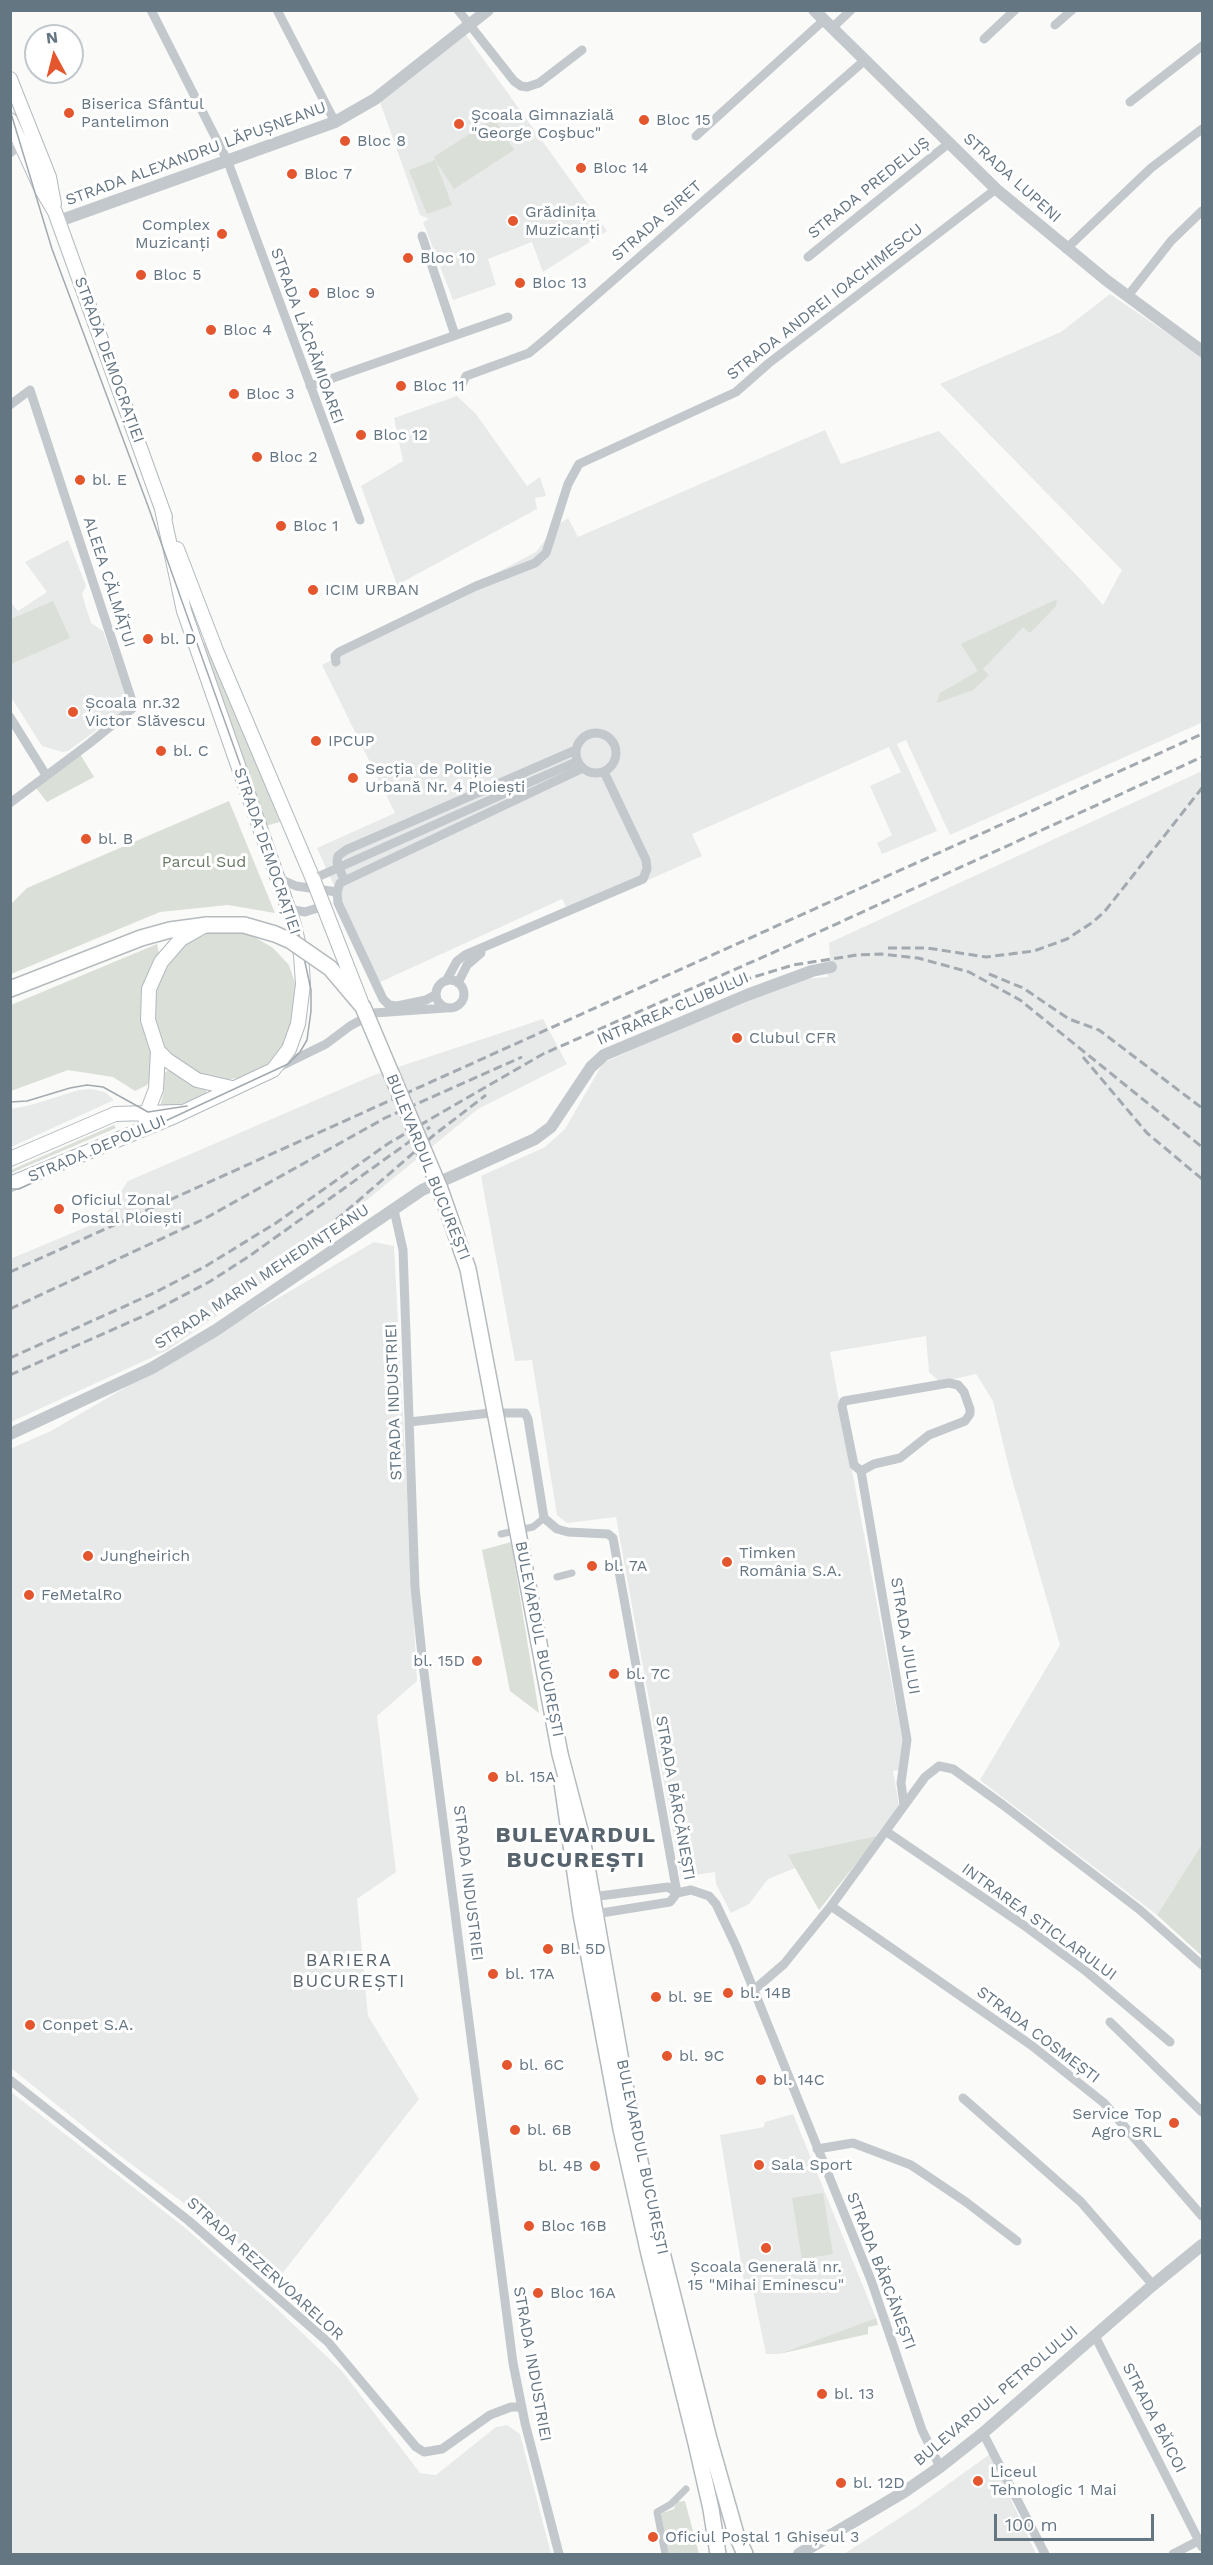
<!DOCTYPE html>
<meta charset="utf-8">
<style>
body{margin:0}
#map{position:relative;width:1213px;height:2565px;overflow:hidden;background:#fafaf8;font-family:"Work Sans",sans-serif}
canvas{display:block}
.frame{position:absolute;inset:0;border:12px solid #657683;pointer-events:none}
.north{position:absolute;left:24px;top:24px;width:60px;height:60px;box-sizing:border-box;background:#fff;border:2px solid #c1c8cd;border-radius:50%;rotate:353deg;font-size:16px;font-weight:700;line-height:24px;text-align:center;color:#657683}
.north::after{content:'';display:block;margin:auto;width:21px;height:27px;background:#e4572e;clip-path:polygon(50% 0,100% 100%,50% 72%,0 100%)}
.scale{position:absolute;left:994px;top:2514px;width:160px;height:27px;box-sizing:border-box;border:3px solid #657683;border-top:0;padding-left:8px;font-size:18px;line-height:21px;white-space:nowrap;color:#657683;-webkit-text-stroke:4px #fff;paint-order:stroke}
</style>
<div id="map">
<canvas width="1213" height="2565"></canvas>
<div class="frame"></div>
<div class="north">N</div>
<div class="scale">100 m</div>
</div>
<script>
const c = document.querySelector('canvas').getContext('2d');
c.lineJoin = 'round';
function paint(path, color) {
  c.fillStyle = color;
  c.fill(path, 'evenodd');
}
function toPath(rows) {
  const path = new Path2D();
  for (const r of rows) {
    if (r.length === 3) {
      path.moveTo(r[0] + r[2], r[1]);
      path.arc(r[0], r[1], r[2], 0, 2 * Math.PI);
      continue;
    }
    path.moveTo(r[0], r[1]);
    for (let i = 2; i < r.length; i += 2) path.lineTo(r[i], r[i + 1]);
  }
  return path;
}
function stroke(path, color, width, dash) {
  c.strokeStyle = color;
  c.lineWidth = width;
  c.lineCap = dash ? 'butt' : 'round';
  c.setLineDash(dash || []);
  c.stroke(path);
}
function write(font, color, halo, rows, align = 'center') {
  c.font = font + ' "Work Sans",sans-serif';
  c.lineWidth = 6;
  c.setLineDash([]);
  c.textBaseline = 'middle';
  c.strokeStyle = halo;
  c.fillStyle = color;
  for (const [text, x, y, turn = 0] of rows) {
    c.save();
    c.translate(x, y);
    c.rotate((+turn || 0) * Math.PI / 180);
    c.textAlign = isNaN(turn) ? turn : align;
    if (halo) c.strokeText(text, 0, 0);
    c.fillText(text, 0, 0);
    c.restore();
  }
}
paint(toPath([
 [466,35,607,231,543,272,532,242,488,259,496,285,453,300,423,222,429,219,420,215,379,99],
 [1110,294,1202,357,1202,725,1201,723,950,835,906,740,897,744,937,831,882,854,877,843,892,835,870,786,901,772,889,747,692,834,702,856,570,915,562,899,378,983,317,848,395,813,322,665,536,552,556,526,568,518,578,537,825,430,841,464,939,431,1082,581,1103,605,1122,570,940,384,1061,332],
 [457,396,476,414,527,486,540,477,546,496,535,498,537,509,397,585,361,486,403,461,394,418],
 [68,540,86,586,82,594,91,623,103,631,127,698,126,706,120,713,68,751,62,752,42,746,11,697,10,602,18,611,47,592,25,562],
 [1202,771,1202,1844,1157,1915,980,1780,1060,1645,1010,1472,993,1401,976,1374,940,1382,929,1372,926,1336,830,1352,903,1744,902,1769,893,1771,899,1806,819,1910,795,1868,768,1879,749,1904,731,1913,716,1884,715,1872,681,1877,616,1517,567,1523,557,1515,532,1360,515,1361,481,1176,545,1147,565,1129,603,1063,790,980,828,977,827,970,831,969,829,943],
 [543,1019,567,1064,478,1109,285,1267,168,1350,11,1422,10,1259,101,1221,128,1181,374,1075],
 [91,1089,105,1092,114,1100,11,1147,11,1109,31,1105,79,1090],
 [374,1242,394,1246,417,1681,377,1716,396,1872,357,1899,368,2016,419,2099,281,2275,119,2155,11,2068,10,1449,51,1431],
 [11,2092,184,2227,276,2308,342,2371,420,2473,436,2475,496,2427,507,2425,520,2434,551,2554,11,2554],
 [793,2114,876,2318,779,2354,766,2354,753,2291,745,2287,720,2135,764,2127,765,2122],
 [990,2454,1036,2554,844,2554,915,2508]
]), '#e8e9e9');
paint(toPath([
 [494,118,514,150,454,189,435,160,452,205,427,214,409,170,435,160,434,157],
 [1057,599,1056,606,1030,633,1023,627,983,669,989,675,973,690,937,703,940,693,978,671,961,644],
 [53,601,70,638,11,664,11,619],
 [206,642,214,656,280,822,265,826,203,644],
 [80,754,94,777,47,802,36,788],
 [229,801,275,913,228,905,160,912,11,974,11,904,27,888],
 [230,931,253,936,273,948,289,965,296,986,289,1033,276,1060,246,1077,223,1080,200,1075,179,1063,164,1046,154,1025,152,1002,157,979,168,959,186,943,207,934],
 [157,944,159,953,149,973,150,1043,154,1073,147,1085,135,1091,113,1077,68,1070,11,1091,11,1005],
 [169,1070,188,1084,206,1089,207,1094,166,1110,160,1107,164,1090,163,1073],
 [114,1125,116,1128,11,1173,11,1170],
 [511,1542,539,1713,510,1691,482,1550],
 [878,1836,819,1910,788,1855],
 [1202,1844,1202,1956,1157,1915],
 [823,2193,833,2254,802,2259,792,2198],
 [876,2318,878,2325,868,2327,868,2334,779,2354],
 [685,2501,699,2554,667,2554,659,2519,662,2513,674,2509,676,2502]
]), '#dadfd7');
const secondary = toPath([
 [10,79,49,177,54,204],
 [10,120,42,190,55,212,165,517],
 [177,549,217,653,313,879],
 [202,927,181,939,161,962,149,989,148,1020,158,1051,167,1060,197,1080,232,1088],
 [145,1118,156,1089,158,1051],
 [10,1159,115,1114,179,1112],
 [10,1184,175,1116,273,1070,289,1049,298,1024,303,984,301,955,294,925,184,611,162,509]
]);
const primary = toPath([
 [10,989,141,938,170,930,207,925],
 [560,1754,582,1838,632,2124,646,2189,709,2439,736,2534,745,2554],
 [562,1783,581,1914,621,2129,649,2254,696,2443,711,2509,718,2554]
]);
stroke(secondary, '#b3babf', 16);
stroke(primary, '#b5babe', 18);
stroke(toPath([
 [501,1534,533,1527,544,1518],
 [557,1577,572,1573],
 [665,2554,657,2512,671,2504,686,2489]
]), '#c3c8cc', 7);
stroke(toPath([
 [151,10,228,162,360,520],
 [277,10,335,122],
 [458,10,514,81,521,86,527,87,539,83,582,50],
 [1055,25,1072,10],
 [832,28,851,10],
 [984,39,1015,10],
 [1130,102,1202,46],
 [696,136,824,20],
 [10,153,32,135],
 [422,236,455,335],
 [1066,249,1151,168,1202,129],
 [808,257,949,143],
 [1127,297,1171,241,1202,211],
 [310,386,508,317],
 [461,387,466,376,529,353,547,338,865,60],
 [10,405,30,390,133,704,133,708,90,743,10,803],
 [336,662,335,656,339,652,476,586,535,563,546,553,568,484,579,464,736,392,769,363,996,189],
 [10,717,46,775],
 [596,753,20],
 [537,779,578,761],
 [278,878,296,886,337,892],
 [344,880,337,862,338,856,346,850,576,750],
 [289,909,305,912,327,905],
 [450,994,14],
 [446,981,457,961,465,955,643,879,647,869,646,860,604,772],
 [458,983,467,965,481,953],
 [435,995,426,1000,397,1006,389,1005,383,999,338,903,337,892,340,883,583,768],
 [275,1069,326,1044,350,1026,374,1013,446,1008],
 [394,1210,403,1250,415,1587,423,1665,513,2363,525,2423,559,2554],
 [949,1383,958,1385,964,1392,970,1409,970,1414,965,1421,929,1435,900,1458,874,1464,861,1471,854,1465,842,1406,844,1401,949,1383],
 [409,1422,490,1413,525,1413,528,1419,544,1518,557,1529,568,1532,608,1534,613,1538,677,1893,691,1890,709,1896,716,1904,736,1946,871,2280,922,2430,940,2467],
 [861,1471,907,1740,901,1783,904,1805],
 [887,1832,1022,1924,1087,1972,1170,2042],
 [592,1897,668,1887,677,1893,670,1902,595,1914],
 [831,1906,1031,2045,1104,2103,1202,2216],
 [754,1990,784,1964,831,1906,925,1777,939,1766,953,1769,1003,1805,1140,1910,1202,1965],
 [1110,2022,1202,2112],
 [10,2080,189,2221,328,2342,416,2447,424,2452,442,2449,490,2415,511,2407,522,2407],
 [963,2098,1081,2202,1153,2285],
 [817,2149,853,2143,911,2165,966,2202,1017,2241],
 [1095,2336,1202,2547],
 [983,2433,1045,2554],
 [1173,2554,1202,2539]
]), '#c3c8cc', 9);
stroke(toPath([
 [814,10,996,189,1106,280,1202,351],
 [59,221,335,122,375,99,488,10],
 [10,1434,152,1368,216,1330,422,1190,535,1139,551,1127,591,1067,604,1055,747,995,812,971,831,967],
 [799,2554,904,2492,940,2467,983,2433,1153,2285,1202,2245]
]), '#c3c8cc', 12);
stroke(secondary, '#fff', 14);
stroke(primary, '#fff', 15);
stroke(toPath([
 [10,110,52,249,148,506,296,921,311,990,311,1011,307,1040,300,1052,288,1064,19,1189,10,1189],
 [10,1102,27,1101,70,1088,87,1085,103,1087,148,1112,187,1106]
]), '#a2aab0', 1.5);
stroke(toPath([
 [888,948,927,948,986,957,1034,951,1067,939,1093,922,1105,911,1202,788],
 [989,974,1023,988,1069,1019,1099,1030,1202,1108],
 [617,1030,731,984,793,965,857,955,882,954,918,958,969,972,1020,1000,1202,1147],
 [1083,1057,1147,1133,1202,1179],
 [336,1220,434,1135,486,1095],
 [10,1272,1202,734],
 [10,1309,204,1219,385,1118,522,1057],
 [10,1358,154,1293,206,1266,276,1223,389,1143,543,1054,788,946,1202,757],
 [10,1375,148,1314,209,1282,248,1257,430,1127]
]), '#a2aab0', 3, [9, 4.5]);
const secondaryBridge = toPath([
 [313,879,361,1002]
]);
const primaryBridge = toPath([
 [207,925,244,925,275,934,291,941,330,968,363,1007,440,1189,468,1269,560,1754]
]);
stroke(secondaryBridge, '#b3babf', 16, []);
stroke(primaryBridge, '#b5babe', 18, []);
stroke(toPath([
 [313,879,537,779]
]), '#c3c8cc', 9);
stroke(secondaryBridge, '#fff', 14);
stroke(primaryBridge, '#fff', 15);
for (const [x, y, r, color] of [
 [69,113,6,"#e4572e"],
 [644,120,6,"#e4572e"],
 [459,124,6,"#e4572e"],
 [345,141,6,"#e4572e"],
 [581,168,6,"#e4572e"],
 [292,174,6,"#e4572e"],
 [513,221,6,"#e4572e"],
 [222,234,6,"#e4572e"],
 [408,258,6,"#e4572e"],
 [141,275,6,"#e4572e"],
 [520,283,6,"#e4572e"],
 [314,293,6,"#e4572e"],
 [211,330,6,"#e4572e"],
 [401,386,6,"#e4572e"],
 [234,394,6,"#e4572e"],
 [361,435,6,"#e4572e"],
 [257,457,6,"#e4572e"],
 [80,480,6,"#e4572e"],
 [281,526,6,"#e4572e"],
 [313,590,6,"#e4572e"],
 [148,639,6,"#e4572e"],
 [73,712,6,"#e4572e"],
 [316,741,6,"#e4572e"],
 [161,751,6,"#e4572e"],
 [353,778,6,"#e4572e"],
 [86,839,6,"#e4572e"],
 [737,1038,6,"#e4572e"],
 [59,1209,6,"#e4572e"],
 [88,1556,6,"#e4572e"],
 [727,1562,6,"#e4572e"],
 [592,1566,6,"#e4572e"],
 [29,1595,6,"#e4572e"],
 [477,1661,6,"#e4572e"],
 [614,1674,6,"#e4572e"],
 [493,1777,6,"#e4572e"],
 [548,1949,6,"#e4572e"],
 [493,1974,6,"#e4572e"],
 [728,1993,6,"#e4572e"],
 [656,1997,6,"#e4572e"],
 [30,2025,6,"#e4572e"],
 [667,2056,6,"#e4572e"],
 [507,2065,6,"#e4572e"],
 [761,2080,6,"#e4572e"],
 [1174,2123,6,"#e4572e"],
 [515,2130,6,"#e4572e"],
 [759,2165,6,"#e4572e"],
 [595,2166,6,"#e4572e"],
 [529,2226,6,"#e4572e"],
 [766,2248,6,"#e4572e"],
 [538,2293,6,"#e4572e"],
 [822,2394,6,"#e4572e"],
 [978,2481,6,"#e4572e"],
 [841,2483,6,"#e4572e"],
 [653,2537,6,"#e4572e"]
]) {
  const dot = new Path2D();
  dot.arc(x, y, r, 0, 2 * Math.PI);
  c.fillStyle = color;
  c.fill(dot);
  stroke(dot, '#fff', 2);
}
write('16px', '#657683', '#fff', [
 ["Biserica Sfântul",81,104],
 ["Pantelimon",81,122],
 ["Şcoala Gimnazială",471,115],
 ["\"George Coşbuc\"",471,133],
 ["Bloc 15",656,120],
 ["Bloc 8",357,141],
 ["Bloc 14",593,168],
 ["Bloc 7",304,174],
 ["Grădinița",525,212],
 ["Muzicanți",525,230],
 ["Complex",210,225,"right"],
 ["Muzicanți",210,243,"right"],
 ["Bloc 10",420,258],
 ["Bloc 5",153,275],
 ["Bloc 13",532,283],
 ["Bloc 9",326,293],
 ["Bloc 4",223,330],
 ["Bloc 11",413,386],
 ["Bloc 3",246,394],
 ["Bloc 12",373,435],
 ["Bloc 2",269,457],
 ["bl. E",92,480],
 ["Bloc 1",293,526],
 ["ICIM URBAN",325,590],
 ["bl. D",160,639],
 ["Școala nr.32",85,703],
 ["Victor Slăvescu",85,721],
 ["IPCUP",328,741],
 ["bl. C",173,751],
 ["Secția de Poliție",365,769],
 ["Urbană Nr. 4 Ploiești",365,787],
 ["bl. B",98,839],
 ["Clubul CFR",749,1038],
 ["Oficiul Zonal",71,1200],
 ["Postal Ploiești",71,1218],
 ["Timken",739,1553],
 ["România S.A.",739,1571],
 ["Jungheirich",100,1556],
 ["bl. 7A",604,1566],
 ["FeMetalRo",41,1595],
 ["bl. 15D",465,1661,"right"],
 ["bl. 7C",626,1674],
 ["bl. 15A",505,1777],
 ["Bl. 5D",560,1949],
 ["bl. 17A",505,1974],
 ["bl. 14B",740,1993],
 ["bl. 9E",668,1997],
 ["Conpet S.A.",42,2025],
 ["bl. 9C",679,2056],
 ["bl. 6C",519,2065],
 ["bl. 14C",773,2080],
 ["Service Top",1162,2114,"right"],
 ["Agro SRL",1162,2132,"right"],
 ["bl. 6B",527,2130],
 ["Sala Sport",771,2165],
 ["bl. 4B",583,2166,"right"],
 ["Bloc 16B",541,2226],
 ["Școala Generală nr.",766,2267,"center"],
 ["15 \"Mihai Eminescu\"",766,2285,"center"],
 ["Bloc 16A",550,2293],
 ["bl. 13",834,2394],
 ["Liceul",990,2472],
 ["Tehnologic 1 Mai",990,2490],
 ["bl. 12D",853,2483],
 ["Oficiul Poștal 1 Ghișeul 3",665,2537]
], 'left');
write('16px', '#657683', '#fff', [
 ["STRADA ALEXANDRU LĂPUȘNEANU",196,154,-20],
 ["STRADA LUPENI",1012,178,42],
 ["STRADA PREDELUȘ",869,188,-39],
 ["STRADA SIRET",657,221,-41],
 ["STRADA ANDREI IOACHIMESCU",825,302,-38],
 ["STRADA LĂCRĂMIOAREI",307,336,70],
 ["STRADA DEMOCRAȚIEI",109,360,70],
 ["ALEEA CĂLMĂȚUI",109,582,72],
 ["STRADA DEMOCRAȚIEI",267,851,71],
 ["INTRAREA CLUBULUI",673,1009,-23],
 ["STRADA DEPOULUI",97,1149,-23],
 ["BULEVARDUL BUCUREȘTI",428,1167,68],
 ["STRADA MARIN MEHEDINȚEANU",262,1277,-33],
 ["STRADA INDUSTRIEI",394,1402,-92],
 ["STRADA JIULUI",905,1636,81],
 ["BULEVARDUL BUCUREȘTI",539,1639,79],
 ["STRADA BĂRCĂNEȘTI",675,1798,80],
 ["STRADA INDUSTRIEI",468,1883,83],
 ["INTRAREA STICLARULUI",1039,1922,36],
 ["STRADA COSMEȘTI",1038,2035,37],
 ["BULEVARDUL BUCUREȘTI",642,2157,78],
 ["STRADA REZERVOARELOR",265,2269,42],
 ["STRADA BĂRCĂNEȘTI",881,2271,69],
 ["STRADA INDUSTRIEI",532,2364,80],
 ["BULEVARDUL PETROLULUI",996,2396,-40],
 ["STRADA BĂICOI",1154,2418,63]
]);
write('16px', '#687a64', '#fff', [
 ["Parcul Sud",204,862]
]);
c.letterSpacing = '1.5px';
write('18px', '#57646e', '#fff', [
 ["BARIERA",349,1961],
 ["BUCUREȘTI",349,1982]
]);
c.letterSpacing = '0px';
c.letterSpacing = '1.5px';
write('bold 22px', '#57646e', '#fff', [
 ["BULEVARDUL",576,1836],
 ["BUCUREȘTI",576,1861]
]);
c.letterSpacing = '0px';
</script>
